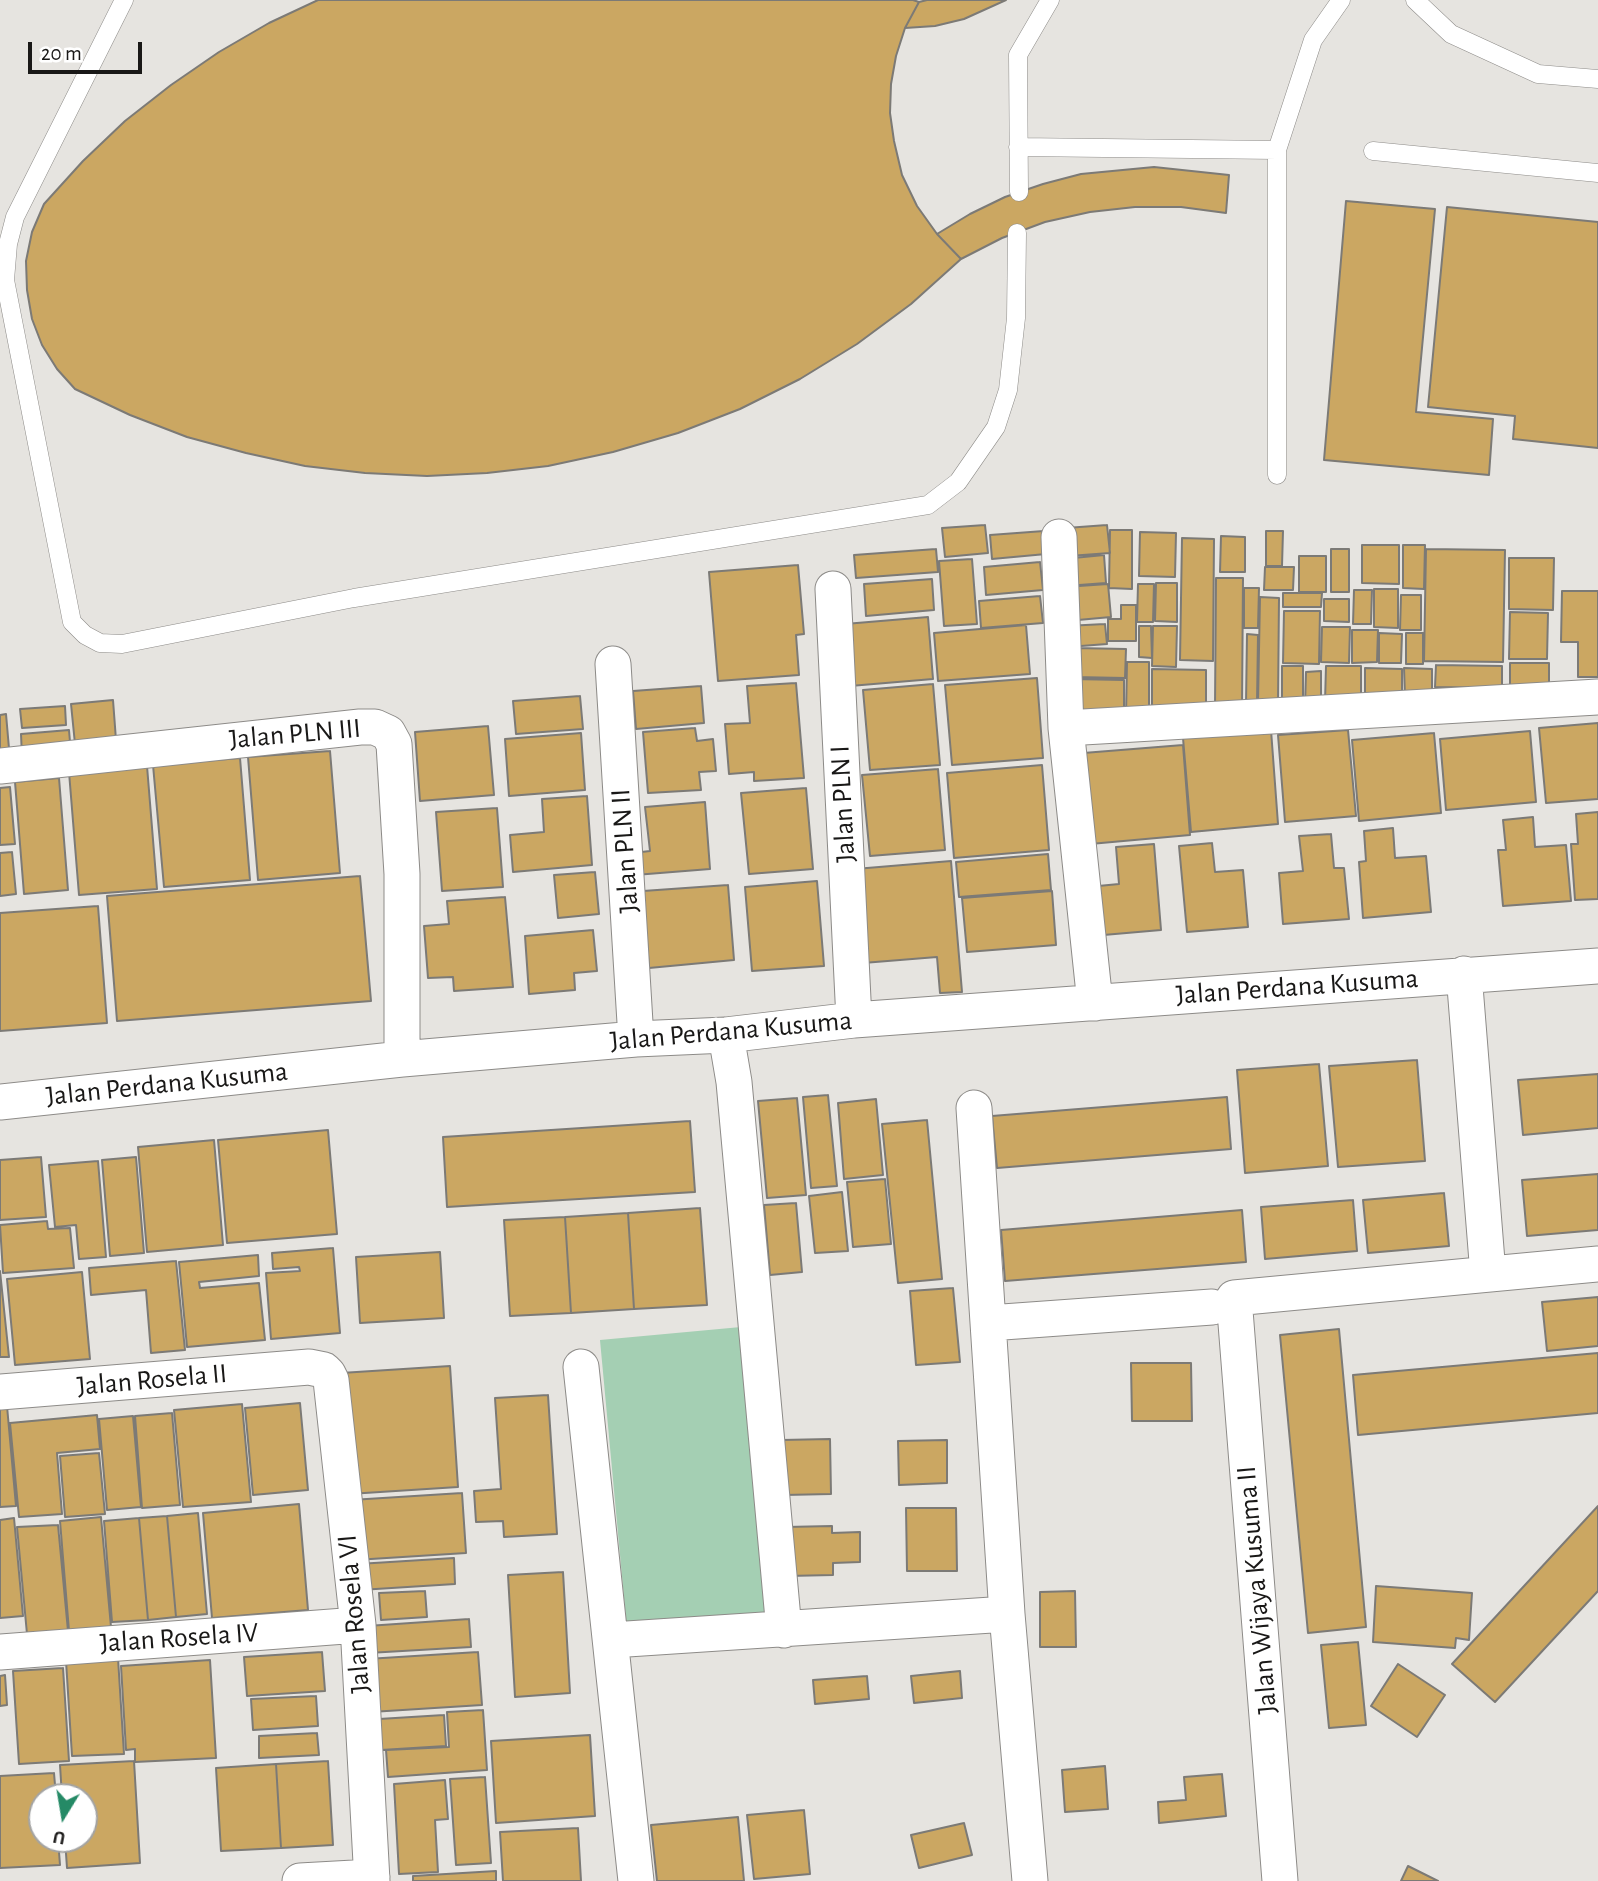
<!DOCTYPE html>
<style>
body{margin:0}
#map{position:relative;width:1598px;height:1881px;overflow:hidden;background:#e6e4e0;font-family:"Alegreya Sans",sans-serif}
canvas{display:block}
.north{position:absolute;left:28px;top:1783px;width:70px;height:70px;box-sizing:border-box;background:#fff;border:2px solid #a3a3a2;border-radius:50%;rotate:191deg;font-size:19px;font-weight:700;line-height:28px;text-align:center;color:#191817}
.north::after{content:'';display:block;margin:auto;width:24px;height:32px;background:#258a66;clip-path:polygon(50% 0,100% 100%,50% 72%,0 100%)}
.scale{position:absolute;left:28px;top:42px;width:114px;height:32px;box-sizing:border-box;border:4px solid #191817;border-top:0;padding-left:9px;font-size:21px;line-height:24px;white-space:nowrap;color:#191817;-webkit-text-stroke:5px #fff;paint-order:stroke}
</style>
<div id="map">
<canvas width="1598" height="1881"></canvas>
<div class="north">U</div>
<div class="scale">20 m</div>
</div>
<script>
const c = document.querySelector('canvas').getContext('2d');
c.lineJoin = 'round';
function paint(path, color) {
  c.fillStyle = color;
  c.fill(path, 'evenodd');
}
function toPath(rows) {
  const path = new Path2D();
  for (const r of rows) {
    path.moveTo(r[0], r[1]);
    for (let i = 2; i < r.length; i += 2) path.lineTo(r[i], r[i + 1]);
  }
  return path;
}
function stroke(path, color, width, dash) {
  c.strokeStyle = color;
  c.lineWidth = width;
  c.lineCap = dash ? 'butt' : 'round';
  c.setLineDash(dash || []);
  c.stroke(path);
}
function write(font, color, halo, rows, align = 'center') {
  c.font = font + ' "Alegreya Sans",sans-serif';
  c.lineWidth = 7;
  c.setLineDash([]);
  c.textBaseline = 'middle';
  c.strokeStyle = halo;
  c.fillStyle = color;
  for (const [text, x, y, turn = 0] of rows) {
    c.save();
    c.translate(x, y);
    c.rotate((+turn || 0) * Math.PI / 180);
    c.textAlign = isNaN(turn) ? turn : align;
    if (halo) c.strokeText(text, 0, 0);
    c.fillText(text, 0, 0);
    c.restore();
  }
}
paint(toPath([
 [741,1327,768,1618,627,1630,600,1340]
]), '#a4cfb3');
const building = toPath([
 [318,0,913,0,919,2,905,28,896,56,891,84,890,113,894,141,902,175,917,206,937,234,961,259,911,304,857,344,800,379,740,409,678,433,613,452,548,466,487,473,427,476,365,473,305,466,246,453,187,437,130,415,75,389,57,369,42,345,32,319,27,290,26,261,32,232,44,204,83,161,125,121,171,85,219,52,269,23,318,0],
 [927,0,1006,0,964,19,935,26,905,28,919,2,927,0],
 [1154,167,1229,175,1226,213,1181,207,1135,207,1090,212,1045,222,1002,238,961,259,937,234,970,214,1005,197,1043,184,1081,174,1154,167],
 [1346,201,1435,209,1416,412,1493,419,1489,475,1324,460,1346,201],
 [1447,207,1598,222,1598,448,1513,439,1515,416,1428,407,1447,207],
 [985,525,988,553,945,557,942,528,985,525],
 [1107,525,1110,553,1069,556,1066,528,1107,525],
 [1110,530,1132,530,1132,589,1109,588,1110,530],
 [1044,531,1046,554,992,559,990,535,1044,531],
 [1266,531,1283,531,1282,566,1266,566,1266,531],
 [1140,532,1176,533,1175,577,1139,576,1140,532],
 [1221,536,1245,537,1245,572,1220,572,1221,536],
 [1182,538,1214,539,1213,661,1180,660,1182,538],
 [1362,545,1399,545,1399,584,1362,583,1362,545],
 [1403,545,1425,545,1424,589,1403,588,1403,545],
 [936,549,938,572,856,578,854,555,936,549],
 [1331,549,1349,549,1349,592,1331,592,1331,549],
 [1426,549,1505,550,1503,662,1424,661,1426,549],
 [1104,555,1106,583,1066,586,1063,559,1104,555],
 [1299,556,1326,556,1326,592,1299,592,1299,556],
 [1509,558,1554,558,1553,610,1509,609,1509,558],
 [972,559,977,624,944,626,939,561,972,559],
 [1040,562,1043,590,986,595,984,567,1040,562],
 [798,565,804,634,796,635,799,675,718,681,709,572,798,565],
 [1265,567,1294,567,1293,590,1264,590,1265,567],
 [1216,578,1243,578,1242,707,1215,707,1216,578],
 [932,579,934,610,866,616,864,584,932,579],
 [1156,583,1177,583,1177,622,1155,621,1156,583],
 [1108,584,1111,617,1067,621,1064,587,1108,584],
 [1138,584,1154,584,1153,622,1137,622,1138,584],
 [1244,588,1259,588,1258,628,1244,628,1244,588],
 [1374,589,1398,589,1398,628,1374,627,1374,589],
 [1354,590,1372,590,1371,624,1353,624,1354,590],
 [1562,591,1598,591,1598,677,1578,677,1578,642,1561,642,1562,591],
 [1283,593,1322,593,1321,607,1283,607,1283,593],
 [1401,595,1421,595,1421,630,1400,630,1401,595],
 [1040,596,1043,623,981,628,979,601,1040,596],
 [1260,597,1279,598,1278,703,1258,703,1260,597],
 [1324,599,1349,599,1349,622,1324,621,1324,599],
 [1121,605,1136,605,1136,641,1108,641,1108,619,1121,619,1121,605],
 [1284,611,1320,611,1319,664,1283,663,1284,611],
 [1510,612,1548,613,1547,659,1509,659,1510,612],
 [928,617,933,679,850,686,845,624,928,617],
 [1105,624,1107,644,1068,647,1066,626,1105,624],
 [1026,625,1030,674,938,681,934,633,1026,625],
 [1139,626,1151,626,1152,658,1139,657,1139,626],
 [1153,626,1177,626,1176,667,1152,666,1153,626],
 [1322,627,1350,627,1349,663,1321,662,1322,627],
 [1352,630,1378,630,1377,662,1352,663,1352,630],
 [1379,633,1402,634,1401,663,1379,663,1379,633],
 [1406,633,1423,633,1423,664,1406,664,1406,633],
 [1247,634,1258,635,1257,704,1246,704,1247,634],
 [1074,648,1126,649,1125,678,1074,677,1074,648],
 [1127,662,1149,662,1149,716,1126,716,1127,662],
 [1510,663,1549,663,1549,689,1510,688,1510,663],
 [1436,665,1502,666,1502,688,1435,687,1436,665],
 [1282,666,1303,666,1303,707,1282,707,1282,666],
 [1326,666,1361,666,1361,703,1325,702,1326,666],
 [1365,668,1402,669,1402,697,1365,697,1365,668],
 [1404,668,1432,669,1432,697,1405,697,1404,668],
 [1152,669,1206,670,1206,708,1152,707,1152,669],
 [1321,671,1321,707,1305,706,1306,672,1321,671],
 [1037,678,1043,758,952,765,945,685,1037,678],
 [1072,679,1124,680,1124,718,1072,718,1072,679],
 [796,683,804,778,754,781,754,772,729,774,725,724,750,723,747,686,796,683],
 [933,684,940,765,870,770,863,690,933,684],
 [701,686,704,723,636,729,633,691,701,686],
 [580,696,583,729,516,734,513,701,580,696],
 [113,700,116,740,75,744,71,704,113,700],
 [65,706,66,725,22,728,20,709,65,706],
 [6,714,10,760,0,761,0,715,6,714],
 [1598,723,1598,799,1546,803,1539,728,1598,723],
 [488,726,494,795,420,801,415,732,488,726],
 [695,728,697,741,713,739,716,771,699,772,701,790,648,793,643,732,695,728],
 [69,730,71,754,22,757,21,734,69,730],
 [1271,730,1278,824,1191,832,1183,738,1271,730],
 [1348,730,1356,816,1285,822,1278,735,1348,730],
 [1530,731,1536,802,1446,810,1440,739,1530,731],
 [581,733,585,790,509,796,505,739,581,733],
 [1434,733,1441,813,1359,821,1352,740,1434,733],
 [1183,745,1190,835,1079,845,1071,754,1183,745],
 [330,751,340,873,258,880,248,757,330,751],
 [240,758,250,880,164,887,153,765,240,758],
 [1042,765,1049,850,954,858,947,773,1042,765],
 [147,766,157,889,79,895,69,772,147,766],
 [938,769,945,850,870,856,862,775,938,769],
 [59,778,68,890,24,894,15,782,59,778],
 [10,787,15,844,0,845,0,788,10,787],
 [806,788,813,869,749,874,741,793,806,788],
 [587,796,592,865,513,872,510,835,544,832,542,799,587,796],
 [705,802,710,869,635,875,633,853,650,851,645,807,705,802],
 [497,808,503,887,442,891,436,812,497,808],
 [1598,812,1598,899,1575,900,1571,844,1578,844,1576,814,1598,812],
 [1533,817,1535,847,1566,845,1571,901,1503,906,1498,850,1506,850,1503,820,1533,817],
 [1393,828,1395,858,1426,856,1431,912,1363,918,1359,862,1366,861,1364,831,1393,828],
 [1331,834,1334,868,1344,868,1349,919,1283,924,1279,873,1303,871,1299,836,1331,834],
 [1212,843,1215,872,1243,870,1248,927,1187,932,1179,846,1212,843],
 [1154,844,1161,930,1092,936,1088,887,1119,884,1116,847,1154,844],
 [12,852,16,894,0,896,0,853,12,852],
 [1048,854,1051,890,959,897,956,862,1048,854],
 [951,861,962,992,940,993,937,957,863,963,855,869,951,861],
 [595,872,599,914,558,918,554,875,595,872],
 [360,876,371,1001,117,1021,107,896,360,876],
 [817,881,824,966,752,971,745,887,817,881],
 [728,885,734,960,649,968,643,891,728,885],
 [1052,891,1056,945,967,952,962,898,1052,891],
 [505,897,513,987,454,991,453,977,428,978,424,926,449,924,447,901,505,897],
 [98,906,107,1023,0,1031,0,913,98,906],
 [593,930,597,971,574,973,575,990,529,994,525,936,593,930],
 [1417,1060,1425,1161,1338,1167,1329,1066,1417,1060],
 [1319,1064,1328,1166,1245,1173,1237,1070,1319,1064],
 [1598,1074,1598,1128,1523,1135,1518,1080,1598,1074],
 [828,1095,837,1186,811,1188,803,1097,828,1095],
 [1227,1097,1231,1149,997,1168,992,1116,1227,1097],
 [797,1098,806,1195,767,1198,758,1101,797,1098],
 [876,1099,883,1175,844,1179,838,1103,876,1099],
 [927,1120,942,1279,898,1283,882,1124,927,1120],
 [690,1121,695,1192,447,1207,443,1137,690,1121],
 [328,1130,337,1234,227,1243,218,1140,328,1130],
 [214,1140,223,1245,147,1252,138,1147,214,1140],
 [41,1157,46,1217,0,1220,0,1160,41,1157],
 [136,1157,144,1253,110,1256,102,1160,136,1157],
 [98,1161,106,1257,79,1259,76,1225,55,1227,49,1165,98,1161],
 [1598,1174,1598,1230,1527,1236,1522,1180,1598,1174],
 [885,1179,891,1244,853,1247,847,1182,885,1179],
 [842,1192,848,1251,815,1253,809,1196,842,1192],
 [1444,1193,1449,1246,1368,1253,1363,1200,1444,1193],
 [1353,1200,1357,1251,1265,1259,1261,1207,1353,1200],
 [796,1203,802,1272,770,1275,764,1205,796,1203],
 [700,1208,707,1305,634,1309,628,1213,700,1208],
 [1242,1210,1246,1262,1005,1281,1001,1230,1242,1210],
 [628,1213,634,1309,571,1313,565,1217,628,1213],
 [565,1217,571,1313,510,1316,504,1220,565,1217],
 [47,1221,48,1229,70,1228,74,1268,3,1273,0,1225,47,1221],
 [333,1248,340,1333,271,1339,266,1273,300,1271,299,1267,273,1269,272,1253,333,1248],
 [440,1252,444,1318,360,1323,356,1257,440,1252],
 [258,1255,259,1276,199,1282,200,1288,259,1283,265,1340,187,1347,179,1262,258,1255],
 [176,1261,185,1350,151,1353,146,1290,91,1295,89,1268,176,1261],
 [0,1271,9,1357,0,1357,0,1271],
 [82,1272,90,1359,15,1365,7,1279,82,1272],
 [953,1288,960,1362,916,1365,910,1291,953,1288],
 [1598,1297,1598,1346,1547,1351,1542,1302,1598,1297],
 [1339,1329,1366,1627,1308,1633,1280,1335,1339,1329],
 [1598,1353,1598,1413,1358,1435,1353,1375,1598,1353],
 [1131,1363,1191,1363,1192,1421,1132,1421,1131,1363],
 [450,1366,458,1487,349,1494,341,1373,450,1366],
 [548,1395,557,1534,504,1537,503,1521,476,1522,474,1491,501,1489,495,1398,548,1395],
 [300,1403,308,1490,253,1495,245,1408,300,1403],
 [242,1404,251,1502,183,1507,174,1410,242,1404],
 [7,1406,16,1506,0,1507,0,1407,7,1406],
 [172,1413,180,1505,142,1508,135,1416,172,1413],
 [97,1415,100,1449,57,1453,62,1514,19,1517,10,1423,97,1415],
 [133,1416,141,1507,107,1510,99,1419,133,1416],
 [830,1439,831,1494,784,1495,782,1440,830,1439],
 [947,1440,947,1483,899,1485,898,1441,947,1440],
 [99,1453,105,1514,65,1517,60,1456,99,1453],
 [462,1493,466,1553,355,1560,351,1500,462,1493],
 [299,1504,308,1610,212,1618,203,1513,299,1504],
 [1598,1506,1598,1591,1495,1702,1452,1664,1598,1506],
 [906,1508,956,1508,957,1571,907,1571,906,1508],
 [198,1513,207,1614,176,1617,167,1516,198,1513],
 [167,1516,176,1617,148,1620,139,1518,167,1516],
 [101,1517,111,1627,69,1631,60,1521,101,1517],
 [14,1518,23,1616,0,1618,0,1520,14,1518],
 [139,1518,148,1620,112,1622,104,1521,139,1518],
 [58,1525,68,1631,27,1634,17,1527,58,1525],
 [832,1526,832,1533,860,1532,860,1562,833,1563,833,1575,787,1576,786,1527,832,1526],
 [454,1558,455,1584,360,1590,358,1564,454,1558],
 [563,1572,570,1693,515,1697,508,1575,563,1572],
 [1376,1586,1472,1593,1469,1640,1456,1638,1455,1648,1373,1642,1376,1586],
 [425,1591,427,1617,381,1620,379,1593,425,1591],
 [1075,1591,1076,1647,1040,1647,1040,1592,1075,1591],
 [469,1619,471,1647,368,1653,367,1626,469,1619],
 [1358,1642,1366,1725,1329,1728,1321,1645,1358,1642],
 [322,1652,325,1691,247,1696,244,1657,322,1652],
 [478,1652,482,1705,371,1712,367,1659,478,1652],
 [118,1658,124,1754,72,1756,66,1661,118,1658],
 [210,1660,216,1758,135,1762,135,1749,126,1750,121,1666,210,1660],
 [1398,1664,1445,1695,1417,1737,1371,1706,1398,1664],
 [63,1668,69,1761,19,1764,13,1671,63,1668],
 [960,1671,962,1698,914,1703,911,1676,960,1671],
 [5,1675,7,1705,0,1706,0,1676,5,1675],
 [867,1676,869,1699,815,1704,813,1680,867,1676],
 [316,1696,318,1726,253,1730,251,1699,316,1696],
 [483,1710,487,1770,388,1777,386,1750,449,1747,447,1712,483,1710],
 [444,1715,446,1746,381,1750,379,1719,444,1715],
 [317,1733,319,1755,259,1758,259,1736,317,1733],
 [590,1735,595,1816,496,1823,491,1741,590,1735],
 [134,1761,140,1863,67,1868,65,1839,84,1839,84,1797,62,1797,60,1765,134,1761],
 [328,1761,333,1845,281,1848,276,1764,328,1761],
 [276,1764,281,1848,221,1851,216,1768,276,1764],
 [1105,1766,1108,1809,1065,1812,1062,1770,1105,1766],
 [54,1773,56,1797,42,1797,42,1839,58,1839,60,1865,0,1868,0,1776,54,1773],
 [1222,1774,1226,1816,1159,1823,1158,1802,1186,1800,1184,1777,1222,1774],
 [485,1777,491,1863,456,1865,450,1779,485,1777],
 [445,1780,448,1819,435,1820,438,1872,399,1874,394,1784,445,1780],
 [804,1810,810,1874,754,1879,747,1815,804,1810],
 [738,1817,744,1881,657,1881,651,1825,738,1817],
 [964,1823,972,1855,919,1868,911,1835,964,1823],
 [578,1828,581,1881,503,1881,500,1832,578,1828],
 [1408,1866,1438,1881,1401,1881,1408,1866],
 [496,1871,496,1881,413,1881,413,1876,496,1871]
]);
paint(building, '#cba762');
stroke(building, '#7c7a76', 2);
const service = toPath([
 [124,0,15,217,8,244,5,280,72,622,85,635,100,643,122,644,354,598,928,505,958,482,996,427,1008,390,1016,318,1017,233],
 [1415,0,1451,34,1538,74,1598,79],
 [1018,147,1277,150],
 [1373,151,1598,173],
 [1019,192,1018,55,1050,0],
 [1277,475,1277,150,1313,40,1341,0]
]);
const minor = toPath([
 [1059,537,1066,728,1095,1003],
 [833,589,854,1020],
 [613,664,636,1039],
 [1066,728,1598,697],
 [0,766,360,727,375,727,388,733,394,744,402,874,402,1059],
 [1464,974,1488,1274],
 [726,1035,734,1082,784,1630],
 [0,1102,402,1059,636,1039,726,1035,854,1020,1598,966],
 [974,1108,1007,1614,1030,1881],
 [989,1323,1212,1307],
 [581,1367,636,1881],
 [0,1392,309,1367,324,1370,328,1374,331,1380,358,1625,372,1881],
 [612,1640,1007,1614],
 [0,1652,358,1625],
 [300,1881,372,1877],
 [1280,1881,1234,1298,1598,1264]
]);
stroke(service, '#8d8b88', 19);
stroke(minor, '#8d8b88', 37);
stroke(service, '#fff', 18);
stroke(minor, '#fff', 35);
write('28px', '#191817', '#fff', [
 ["Jalan PLN III",295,734,-5],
 ["Jalan PLN I",843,804,-93],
 ["Jalan PLN II",625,851,-94],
 ["Jalan Perdana Kusuma",1297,987,-4],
 ["Jalan Perdana Kusuma",731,1031,-5],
 ["Jalan Perdana Kusuma",167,1084,-6],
 ["Jalan Rosela II",152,1380,-5],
 ["Jalan Wijaya Kusuma II",1257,1590,-95],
 ["Jalan Rosela VI",354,1614,-95],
 ["Jalan Rosela IV",179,1638,-4]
]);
</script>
